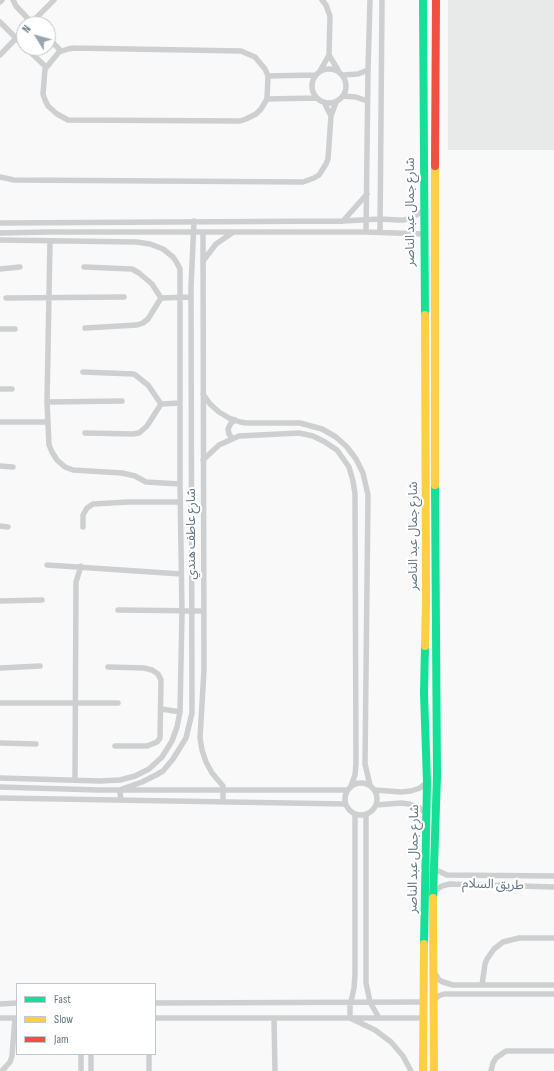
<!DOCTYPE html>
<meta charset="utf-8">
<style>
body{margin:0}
#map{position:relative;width:554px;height:1071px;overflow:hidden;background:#f9f9f9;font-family:"Sofia Sans Condensed",sans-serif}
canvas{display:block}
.legend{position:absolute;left:16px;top:983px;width:140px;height:72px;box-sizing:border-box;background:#fff;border:1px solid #c1c8cd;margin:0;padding:5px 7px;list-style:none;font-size:12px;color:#657683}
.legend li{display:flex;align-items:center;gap:8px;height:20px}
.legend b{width:20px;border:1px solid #c1c8cd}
.north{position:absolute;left:16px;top:16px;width:40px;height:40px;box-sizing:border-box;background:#fff;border:1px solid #c1c8cd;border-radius:50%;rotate:307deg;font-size:11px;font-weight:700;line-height:16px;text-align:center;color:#657683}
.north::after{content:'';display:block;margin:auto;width:14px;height:18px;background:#99a4ac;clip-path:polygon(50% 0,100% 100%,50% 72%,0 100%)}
</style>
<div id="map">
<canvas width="554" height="1071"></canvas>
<ul class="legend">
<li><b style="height:5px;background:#16e098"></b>Fast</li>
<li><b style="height:5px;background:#ffcf43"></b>Slow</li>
<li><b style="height:5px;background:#f24e42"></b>Jam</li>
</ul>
<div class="north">N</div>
</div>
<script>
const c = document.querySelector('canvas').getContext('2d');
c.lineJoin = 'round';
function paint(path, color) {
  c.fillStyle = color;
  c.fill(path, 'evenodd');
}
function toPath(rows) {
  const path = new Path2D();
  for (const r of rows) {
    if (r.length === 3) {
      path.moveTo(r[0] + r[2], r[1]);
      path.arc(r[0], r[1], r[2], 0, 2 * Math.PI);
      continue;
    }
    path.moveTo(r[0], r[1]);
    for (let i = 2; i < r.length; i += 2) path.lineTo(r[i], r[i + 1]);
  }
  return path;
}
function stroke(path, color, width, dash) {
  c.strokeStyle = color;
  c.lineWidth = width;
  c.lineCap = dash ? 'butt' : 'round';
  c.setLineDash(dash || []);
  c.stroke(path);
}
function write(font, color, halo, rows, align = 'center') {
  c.font = font + ' "Sofia Sans Condensed","Noto Sans Arabic",sans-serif';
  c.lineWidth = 4;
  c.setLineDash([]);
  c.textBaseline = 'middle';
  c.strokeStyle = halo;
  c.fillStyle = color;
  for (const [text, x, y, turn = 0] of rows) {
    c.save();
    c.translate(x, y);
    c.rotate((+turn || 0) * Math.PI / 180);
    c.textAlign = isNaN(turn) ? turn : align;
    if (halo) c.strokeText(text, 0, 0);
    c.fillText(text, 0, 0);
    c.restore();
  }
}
paint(toPath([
 [448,0,554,0,554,150,448,150]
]), '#e8e9e9');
stroke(toPath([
 [13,0,16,6,33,24],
 [0,2,2,0],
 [0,22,24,46],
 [30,24,54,0],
 [48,38,61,51],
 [26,48,46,67],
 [74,48,241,51,255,57,265,69,268,76,267,99,261,109,256,114,246,119,240,121,68,120,57,114,48,106,45,100,43,94,45,69,59,52,68,49,74,48],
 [0,55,24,30],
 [329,55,338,70],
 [329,86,17],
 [320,71,329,55,330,16,326,5,322,0],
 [343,75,358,74,368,70],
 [268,76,315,75],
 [343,96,356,97,367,101],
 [267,99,316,98],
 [324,102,331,116],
 [0,177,14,180,303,182,314,178,319,175,326,164,328,159,331,116,336,102],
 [343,221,367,194],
 [0,223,343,221,380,219,398,220,404,220,414,216,423,211],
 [203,232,204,670,200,738,202,750,206,762,212,773,223,786,223,802],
 [366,232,368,70,370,0],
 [380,232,382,0],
 [0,233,49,232,366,232,423,234],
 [0,240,136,242,150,244,163,249,173,257,177,263,180,269,180,484,182,612,180,712,177,727,172,741,162,757,149,769,135,776,120,780,100,781,0,778],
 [50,241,47,402,49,445,52,452,57,460,65,467,73,470,122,473,135,476,146,482,180,484],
 [203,261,216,244,232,233],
 [84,267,132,269,139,273,152,284,161,298,148,319,143,323,137,325,85,328],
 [0,269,20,267],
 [6,298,124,297],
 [161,298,191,297],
 [0,329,15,329],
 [83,372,134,374,148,385,161,404,147,426,139,433,133,434,85,433],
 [0,389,12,389],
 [203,394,210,404,219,412,229,418,240,422,246,423,300,423,322,429,336,437,347,447,356,459,363,473,368,495,365,764,370,785],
 [47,402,122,401],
 [161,404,180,403],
 [0,422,48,422],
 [232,438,229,434,228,429,231,423,235,420],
 [203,460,219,445,239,436,299,433,313,436,325,442,337,450,349,467,353,481,355,494,356,763,355,775,351,786],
 [0,466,13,467],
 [0,526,8,527],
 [83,527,83,515,87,508,93,504,128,502,180,502],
 [47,565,181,574],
 [0,601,42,600],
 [118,610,204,611],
 [108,667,144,668,152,670,158,674,161,680,160,738,157,742,147,746,115,746],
 [0,668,40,666],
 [0,703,118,703],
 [162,709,180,712],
 [0,743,36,744],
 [75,780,76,582,81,566],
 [361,799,16],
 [0,787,99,790,347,790],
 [375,790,401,792,411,791,420,788,427,782],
 [0,798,345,804],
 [121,800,120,793,122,789,142,782,156,775,163,771,173,759,186,738,192,713,191,287,194,221],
 [376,805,401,803,409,804,418,807,427,814],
 [355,814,355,974,354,988,350,1006,350,1018,375,1030,391,1042,403,1056,411,1071],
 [366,814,366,983,370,1002,379,1018],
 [434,869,447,875,554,876],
 [433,892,442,886,450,884,554,887],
 [434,972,439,980,443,982,453,985,554,985],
 [482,985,485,964,487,959,494,949,503,942,519,938,554,938],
 [434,1001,438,996,444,994,554,994],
 [155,1003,424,1002],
 [0,1004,17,1003],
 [0,1018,17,1018],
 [155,1018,424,1018],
 [274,1018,275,1071],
 [2,1071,10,1062,12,1056,15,1018],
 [81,1071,81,1054],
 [91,1071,91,1054],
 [149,1071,149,1054],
 [491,1071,493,1063,496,1058,506,1051,554,1051]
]), '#cecfd0', 5.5);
stroke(toPath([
 [423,0,425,315],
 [433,898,437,775,435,485],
 [424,944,427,782,424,693,425,646]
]), '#16e098', 8);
stroke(toPath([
 [435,166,435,485],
 [425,315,426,601,425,646],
 [433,898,434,1071],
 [423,1071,424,944]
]), '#ffcf43', 8);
stroke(toPath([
 [435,166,436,0]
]), '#f24e42', 8);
write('13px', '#657683', '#fff', [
 ["شارع جمال عبد الناصر",411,212,-90],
 ["شارع عاطف هندي",192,534,-90],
 ["شارع جمال عبد الناصر",414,536,-90],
 ["شارع جمال عبد الناصر",414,859,-89],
 ["طريق السلام",493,885,2]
]);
</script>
